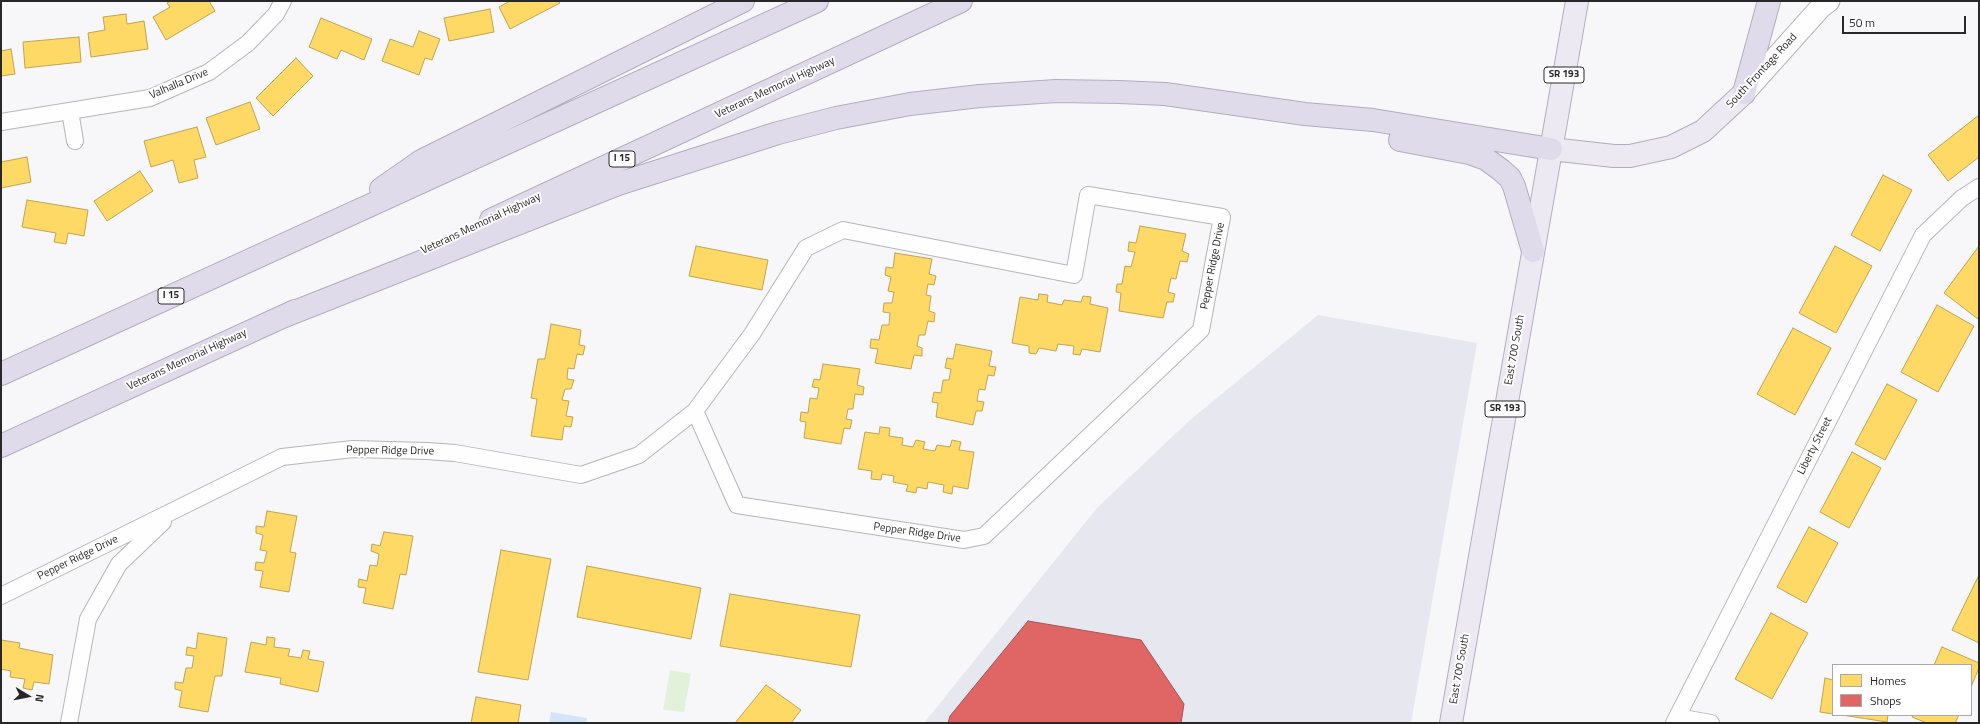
<!DOCTYPE html>
<style>
body{margin:0}
#map{position:relative;width:1980px;height:724px;overflow:hidden;background:#f7f7fa;font-family:"Titillium Web",sans-serif}
canvas{display:block}
.frame{position:absolute;inset:0;border:2px solid #28282a;pointer-events:none}
.legend{position:absolute;left:1832px;top:664px;width:140px;height:52px;box-sizing:border-box;background:#fff;border:1px solid #a9a9aa;margin:0;padding:5px 7px;list-style:none;font-size:12px;color:#28282a}
.legend li{display:flex;align-items:center;gap:8px;height:20px}
.legend b{width:20px;border:1px solid #a9a9aa}
.north{position:absolute;left:8px;top:676px;width:40px;height:40px;-webkit-text-stroke:3px #fff;paint-order:stroke;rotate:100deg;font-size:11px;font-weight:700;line-height:16px;text-align:center;color:#28282a}
.north::after{content:'';display:block;margin:auto;width:14px;height:18px;background:#28282a;clip-path:polygon(50% 0,100% 100%,50% 72%,0 100%)}
.scale{position:absolute;left:1842px;top:16px;width:124px;height:18px;box-sizing:border-box;border:2px solid #28282a;border-top:0;padding-left:5px;font-size:12px;line-height:14px;white-space:nowrap;color:#28282a;-webkit-text-stroke:3px #fff;paint-order:stroke}
</style>
<div id="map">
<canvas width="1980" height="724"></canvas>
<div class="frame"></div>
<ul class="legend">
<li><b style="height:11px;background:#ffd966"></b>Homes</li>
<li><b style="height:11px;background:#e06666"></b>Shops</li>
</ul>
<div class="north">N</div>
<div class="scale">50 m</div>
</div>
<script>
const c = document.querySelector('canvas').getContext('2d');
c.lineJoin = 'round';
function paint(path, color) {
  c.fillStyle = color;
  c.fill(path, 'evenodd');
}
function toPath(rows) {
  const path = new Path2D();
  for (const r of rows) {
    path.moveTo(r[0], r[1]);
    for (let i = 2; i < r.length; i += 2) path.lineTo(r[i], r[i + 1]);
  }
  return path;
}
function stroke(path, color, width, dash) {
  c.strokeStyle = color;
  c.lineWidth = width;
  c.lineCap = dash ? 'butt' : 'round';
  c.setLineDash(dash || []);
  c.stroke(path);
}
function write(font, color, halo, rows, align = 'center') {
  c.font = font + ' "Titillium Web",sans-serif';
  c.lineWidth = 4;
  c.setLineDash([]);
  c.textBaseline = 'middle';
  c.strokeStyle = halo;
  c.fillStyle = color;
  for (const [text, x, y, turn = 0] of rows) {
    c.save();
    c.translate(x, y);
    c.rotate((+turn || 0) * Math.PI / 180);
    c.textAlign = isNaN(turn) ? turn : align;
    if (halo) c.strokeText(text, 0, 0);
    c.fillText(text, 0, 0);
    c.restore();
  }
}
paint(toPath([
 [1318,315,1477,343,1411,723,924,723,1097,508,1190,420]
]), '#e6e7ef');
paint(toPath([
 [670,670,691,674,684,712,663,710]
]), '#e2f2da');
paint(toPath([
 [551,712,587,718,586,723,549,723]
]), '#d4e5fb');
const homes = toPath([
 [170,1,209,1,215,11,166,40,153,17,170,7,167,3,170,1],
 [510,1,558,1,560,3,510,29,499,7,510,1],
 [490,9,494,32,449,41,444,18,490,9],
 [126,14,127,24,144,21,148,49,91,57,88,33,105,30,103,17,126,14],
 [321,18,372,39,364,60,341,50,337,59,309,47,321,18],
 [419,31,440,39,432,60,425,58,419,75,382,61,390,39,413,47,419,31],
 [79,37,81,62,25,68,23,42,79,37],
 [11,49,15,74,1,76,1,51,11,49],
 [296,58,313,76,273,116,256,98,296,58],
 [250,102,260,129,216,145,206,118,250,102],
 [1979,115,1979,157,1948,181,1928,155,1979,115],
 [197,127,206,157,194,160,198,178,179,183,173,160,151,167,144,141,197,127],
 [27,157,31,182,1,188,1,162,27,157],
 [140,171,153,191,107,221,94,201,140,171],
 [1883,175,1912,190,1880,251,1851,235,1883,175],
 [27,200,88,210,84,236,68,233,66,244,54,242,56,233,22,227,27,200],
 [1140,226,1186,234,1182,251,1189,254,1187,262,1180,261,1176,279,1171,278,1168,292,1175,294,1173,302,1167,302,1163,318,1119,311,1121,293,1116,292,1117,284,1122,284,1125,266,1131,267,1135,252,1128,251,1129,242,1136,243,1140,226],
 [696,246,768,260,762,290,689,276,696,246],
 [1835,246,1872,266,1836,333,1799,313,1835,246],
 [1979,246,1979,318,1978,319,1944,293,1979,246],
 [895,253,932,259,929,274,936,276,934,285,928,284,926,295,931,296,929,311,935,313,934,322,928,321,925,335,919,335,917,346,922,348,922,356,914,355,911,369,875,363,878,349,870,348,871,339,879,340,882,325,889,325,890,313,883,312,884,303,892,303,894,292,888,291,891,277,885,275,886,267,893,268,895,253],
 [1039,294,1048,295,1047,302,1062,305,1064,300,1081,302,1083,296,1091,297,1090,304,1108,308,1100,352,1082,349,1080,355,1073,354,1074,346,1058,344,1056,351,1039,348,1036,354,1029,353,1029,346,1012,343,1020,297,1038,300,1039,294],
 [1937,305,1974,326,1938,392,1901,372,1937,305],
 [551,324,581,330,579,345,585,346,583,355,577,354,574,369,568,368,567,379,574,380,571,389,565,389,562,400,569,401,566,416,573,417,571,427,564,426,562,440,531,436,537,399,531,398,538,359,545,359,551,324],
 [1793,328,1831,348,1795,415,1757,394,1793,328],
 [956,344,992,351,989,366,996,367,994,376,988,375,985,390,979,389,977,401,984,402,982,411,976,411,973,425,936,417,938,403,932,402,934,392,941,393,943,380,949,380,951,369,945,368,947,358,953,359,956,344],
 [823,364,860,369,857,385,864,387,863,395,855,394,853,409,848,409,846,419,852,420,850,429,844,428,841,444,804,438,806,422,800,421,801,412,808,413,810,398,817,399,819,388,812,387,814,379,820,380,823,364],
 [1887,384,1917,400,1885,460,1855,444,1887,384],
 [880,427,890,428,889,436,903,438,902,445,913,447,916,440,925,442,923,449,935,451,937,445,950,447,952,440,961,442,959,450,974,452,968,489,953,486,952,494,943,492,944,485,928,482,927,489,917,487,916,493,906,491,908,485,893,482,894,476,882,474,881,480,871,479,872,471,858,469,865,432,879,434,880,427],
 [1852,452,1881,468,1849,528,1820,512,1852,452],
 [267,511,297,516,290,552,296,553,289,592,260,587,263,571,255,570,256,562,264,563,267,551,260,550,263,535,256,533,256,526,264,527,267,511],
 [1809,527,1838,543,1806,603,1777,587,1809,527],
 [384,532,413,536,406,575,400,574,393,609,363,603,366,588,358,587,359,579,367,581,370,565,377,566,379,554,371,551,372,544,380,546,384,532],
 [501,550,551,559,528,680,478,672,501,550],
 [587,566,701,588,691,639,577,617,587,566],
 [1979,575,1979,643,1952,630,1979,575],
 [730,594,860,615,851,667,720,646,730,594],
 [1771,613,1808,633,1772,699,1735,679,1771,613],
 [198,633,227,638,222,676,215,676,208,712,179,707,182,691,175,689,175,682,183,683,186,668,192,668,194,656,186,655,187,647,196,649,198,633],
 [267,637,275,638,274,647,290,649,288,656,301,658,303,650,310,651,308,659,324,662,318,692,280,684,281,678,245,672,251,642,266,645,267,637],
 [1,640,20,643,19,648,53,655,49,684,34,682,32,690,23,688,25,679,10,677,11,671,1,669,1,640],
 [1942,647,1979,663,1979,668,1971,687,1971,665,1934,665,1942,647],
 [1825,678,1833,680,1833,714,1820,712,1825,678],
 [766,685,801,710,791,723,735,723,766,685],
 [476,697,521,705,518,723,471,723,476,697],
 [1842,715,1888,715,1887,722,1842,715],
 [1913,715,1959,715,1955,723,1927,723,1912,717,1913,715]
]);
paint(homes, '#ffd966');
stroke(homes, '#bea454', 1);
const shops = toPath([
 [1028,621,1141,640,1184,704,1181,723,948,723,950,716,1028,621]
]);
paint(shops, '#e06666');
stroke(shops, '#a95354', 1);
const minor = toPath([
 [70,111,75,141],
 [1,122,150,98,209,72,248,43,276,14,283,1],
 [1,596,282,457,353,449,427,451,455,453,581,475,639,455,695,411,752,334,806,248,843,230,1074,275,1088,195,1222,217,1201,330,984,536,964,540,737,505,695,411],
 [1677,717,1711,723],
 [69,723,88,619,119,564,163,522],
 [1674,723,1923,235,1962,198,1979,187]
]);
const tertiary = toPath([
 [1744,93,1821,7,1829,1]
]);
const primary = toPath([
 [1551,149,1614,156,1630,156,1671,147,1703,131,1744,93],
 [1451,723,1577,1]
]);
const motorway = toPath([
 [1744,93,1769,1],
 [1400,140,1469,153,1486,159,1501,170,1510,178,1514,186,1533,251],
 [381,189,421,161,743,1],
 [491,220,961,1],
 [282,317,618,184,778,133,836,118,910,104,980,96,1056,91,1119,92,1165,94,1305,114,1373,120,1551,149],
 [1,374,817,1],
 [1,446,295,311]
]);
stroke(minor, '#b5b6b7', 18);
stroke(tertiary, '#b5b6b7', 23);
stroke(primary, '#b2adbe', 24);
stroke(motorway, '#b2adbe', 24);
stroke(minor, '#fefefe', 16);
stroke(tertiary, '#fefefe', 21);
stroke(primary, '#ece9f2', 22);
stroke(motorway, '#e0dbea', 22);
for (const [x, y, w] of [
 [1564,75,40],
 [622,159,26],
 [171,296,26],
 [1505,409,40]
]) {
  const box = new Path2D();
  box.roundRect(x - w / 2, y - 8, w, 16, 3);
  c.fillStyle = '#fff';
  c.fill(box);
  stroke(box, '#28282a', 1);
}
write('bold 10px', '#28282a', null, [
 ["SR 193",1564,75],
 ["I 15",622,159],
 ["I 15",171,296],
 ["SR 193",1505,409]
]);
write('11px', '#28282a', '#fff', [
 ["South Frontage Road",1762,71,-47],
 ["Valhalla Drive",179,84,-23],
 ["Veterans Memorial Highway",775,88,-25],
 ["Veterans Memorial Highway",481,224,-25],
 ["Pepper Ridge Drive",1213,266,-79],
 ["East 700 South",1515,350,-80],
 ["Veterans Memorial Highway",187,360,-25],
 ["Liberty Street",1815,446,-63],
 ["Pepper Ridge Drive",390,451,1],
 ["Pepper Ridge Drive",917,533,8],
 ["Pepper Ridge Drive",78,558,-26],
 ["East 700 South",1460,669,-80]
]);
</script>
